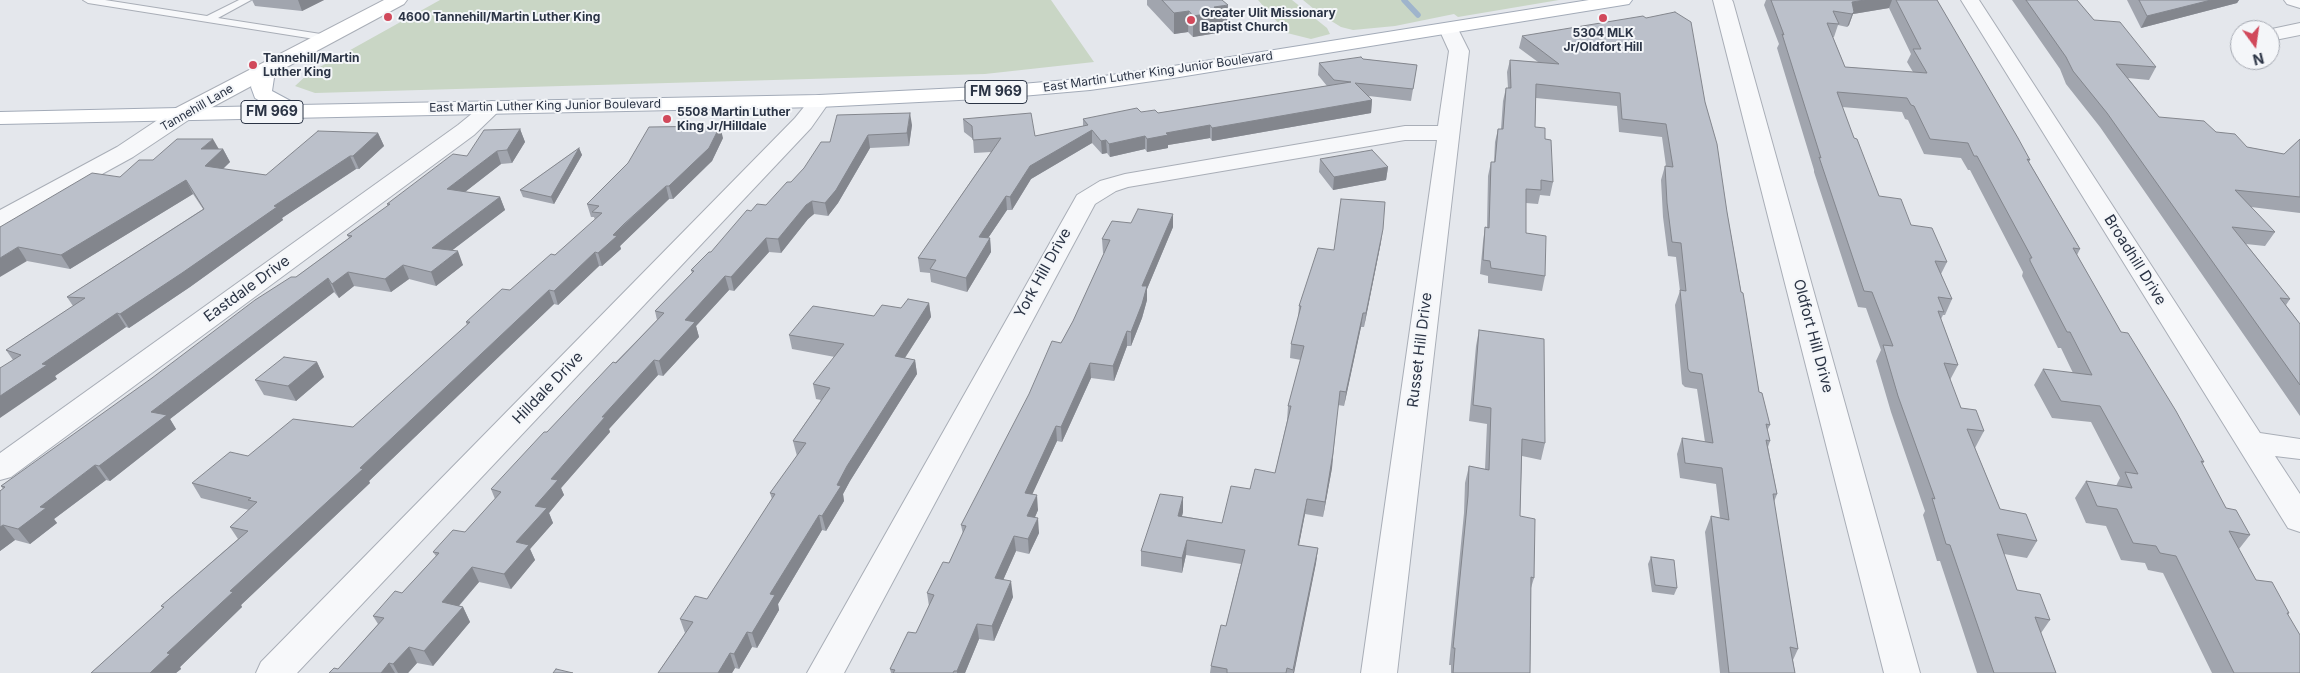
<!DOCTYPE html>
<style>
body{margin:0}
#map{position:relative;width:2300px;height:673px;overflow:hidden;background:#e4e7ec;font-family:Inter,sans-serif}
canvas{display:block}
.north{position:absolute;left:2230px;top:20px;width:50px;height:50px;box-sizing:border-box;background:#f4f6f9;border:1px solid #a4a8b1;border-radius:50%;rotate:166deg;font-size:14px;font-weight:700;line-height:20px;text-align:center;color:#2b3445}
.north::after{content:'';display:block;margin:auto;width:18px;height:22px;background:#d1495b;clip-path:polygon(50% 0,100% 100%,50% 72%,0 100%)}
</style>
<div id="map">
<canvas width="2300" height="673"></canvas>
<div class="north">N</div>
</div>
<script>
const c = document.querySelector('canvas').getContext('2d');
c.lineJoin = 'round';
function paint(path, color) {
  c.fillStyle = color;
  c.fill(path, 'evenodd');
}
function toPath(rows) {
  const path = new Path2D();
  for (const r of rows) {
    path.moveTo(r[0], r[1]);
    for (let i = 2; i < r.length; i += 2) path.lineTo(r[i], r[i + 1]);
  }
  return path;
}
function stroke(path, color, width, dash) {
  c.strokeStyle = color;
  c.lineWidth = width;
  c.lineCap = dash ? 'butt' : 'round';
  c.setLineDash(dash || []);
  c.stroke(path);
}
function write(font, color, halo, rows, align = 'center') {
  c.font = font + ' Inter,sans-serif';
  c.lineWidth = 4;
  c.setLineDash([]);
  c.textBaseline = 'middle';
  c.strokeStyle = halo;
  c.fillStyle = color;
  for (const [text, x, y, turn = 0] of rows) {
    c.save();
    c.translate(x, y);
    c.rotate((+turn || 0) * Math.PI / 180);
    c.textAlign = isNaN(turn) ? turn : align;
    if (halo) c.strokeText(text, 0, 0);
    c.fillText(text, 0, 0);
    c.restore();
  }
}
paint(toPath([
 [440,0,1051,0,1094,62,985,74,315,93,295,86,309,73],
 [1258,0,1292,0,1327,28,1330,34,1311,39,1287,33],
 [1303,0,1559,0,1458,17,1454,14,1395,26,1353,30,1341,27,1320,14]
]), '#c9d6c5');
stroke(toPath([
 [1404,0,1418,15]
]), '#9fb4cc', 5.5);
const lane = toPath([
 [83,0,105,0,207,16,239,0,251,0,218,18,327,35,332,38,327,41,88,3,83,0]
]);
const street = toPath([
 [1713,0,1732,0,1733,2,1920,673,1884,673,1713,0],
 [1961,0,1979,0,2260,433,2300,439,2300,459,2275,456,2300,494,2300,532,2288,528,1961,0],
 [2284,0,2300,0,2300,8,2287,4,2284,0],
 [1449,23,1456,25,1469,51,1397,673,1361,673,1437,140,1405,140,1128,187,1116,191,1095,204,844,673,807,673,1077,195,1100,181,1125,174,1405,126,1438,126,1449,51,1439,29,1442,25,1449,23],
 [2300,23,2300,35,2270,41,2270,30,2267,30,2300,23],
 [819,95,826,97,830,101,811,128,297,673,256,673,261,662,795,118,812,97,819,95],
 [492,101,499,103,503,107,474,135,11,477,0,480,0,453,458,125,485,103,492,101],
 [182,108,190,109,193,114,190,119,133,157,9,225,0,227,0,210,117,147,174,109,182,108]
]);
const secondary = toPath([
 [384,0,407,0,404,4,190,119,182,120,174,119,171,114,174,109,384,0]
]);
const primary = toPath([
 [1589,0,1632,0,1629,4,1623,5,1167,79,1090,90,999,98,819,107,0,124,0,112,268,106,255,98,251,87,255,71,258,67,265,65,272,67,275,71,272,91,298,105,819,95,999,86,1090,78,1167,67,1589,0]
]);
stroke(lane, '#a9aeb7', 2);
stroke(street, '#a9aeb7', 2);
stroke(secondary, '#a9aeb7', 2);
stroke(primary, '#a3abb8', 2);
paint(lane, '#f7f8fa');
paint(street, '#f7f8fa');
paint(secondary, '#fff');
paint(primary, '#fff');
paint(toPath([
 [252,0,324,0,302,11,255,6],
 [1147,0,1222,0,1227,26,1218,28,1217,33,1193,37,1188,32,1174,34,1147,5],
 [1766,0,1937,0,2030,160,2029,162,2080,249,2077,255,2121,332,2204,462,2202,464,2226,508,2250,535,2239,549,2256,580,2289,613,2288,615,2300,673,2212,673,2163,573,2148,570,2145,563,2121,560,2106,526,2086,523,2075,498,2086,481,2116,486,2120,478,2091,422,2052,418,2034,385,2043,369,2073,373,2061,348,2058,348,2022,276,2023,272,1970,170,1968,170,1961,158,1924,154,1908,120,1905,119,1902,112,1842,107,1854,138,1879,196,1911,225,1947,262,1941,274,1952,299,1945,315,1943,315,1941,319,1958,365,1950,380,1961,408,1984,431,1975,448,2000,509,2037,541,2027,558,2004,554,2017,590,2050,620,2041,633,2056,673,1977,673,1940,561,1937,561,1923,515,1925,511,1891,412,1876,361,1881,350,1866,308,1858,307,1814,172,1814,170,1777,48,1779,44,1764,5],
 [1889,8,1911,54,1907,62,1913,72,1845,67,1833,37,1834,37,1838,25,1847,27,1849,25,1853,14],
 [2012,0,2077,0,2094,20,2156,67,2149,80,2128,78,2159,117,2216,132,2247,147,2284,154,2300,139,2300,213,2251,207,2275,232,2265,246,2246,244,2290,299,2286,305,2300,324,2300,416,2100,127,2066,84,2060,69],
 [2127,0,2239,0,2237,3,2141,28],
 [1522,36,1705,102,1727,212,1759,392,1770,425,1767,431,1770,441,1768,447,1777,494,1774,502,1798,649,1793,660,1795,673,1720,673,1705,532,1711,516,1720,518,1716,484,1680,478,1677,454,1682,438,1705,442,1697,389,1685,387,1682,384,1675,305,1680,291,1676,257,1668,256,1663,217,1661,180,1665,166,1666,166,1662,137,1619,132,1617,106,1536,98,1535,127,1545,139,1553,182,1550,196,1540,195,1538,204,1526,203,1526,233,1545,276,1542,291,1488,283,1488,276,1480,274,1483,242,1485,227,1487,227,1488,176,1491,162,1494,162,1495,142,1498,129,1501,129,1503,101,1506,88,1508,88,1507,72,1510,60,1538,62,1519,48],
 [1363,59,1417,65,1411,101,1369,96,1372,100,1371,113,1212,141,1210,138,1168,145,1168,148,1147,152,1145,149,1110,157,1107,153,1102,154,1092,143,1031,179,1012,210,1007,210,988,238,990,238,991,252,967,292,931,282,930,273,920,272,918,258,991,152,974,153,973,139,964,132,963,119,1035,136,1083,126,1083,119,1141,112,1158,113,1327,86,1318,75,1319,63],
 [912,125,909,146,870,148,838,203,828,216,814,214,808,219,781,253,769,252,734,291,729,290,696,326,699,337,663,376,658,375,609,429,610,432,561,488,564,495,549,513,553,523,530,549,535,560,511,589,479,582,459,606,463,607,470,622,433,666,417,663,408,673,329,673,338,669,378,624,373,616,402,593,436,556,433,552,465,532,495,499,491,489,657,320,655,311,692,273,691,270,711,252,751,211,766,205,791,182,830,142],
 [520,129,525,142,512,163,501,164,465,192,500,197,505,210,452,250,463,265,436,286,409,279,391,292,354,286,339,298,334,292,170,419,176,429,110,481,106,480,54,519,57,523,30,544,15,540,0,551,0,491,3,489,1,486,296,277,349,238,347,235,388,206,387,204,467,156],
 [378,133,384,146,359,169,356,169,282,218,283,220,190,287,129,328,126,327,55,376,57,379,13,360,6,350,73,306,67,297,203,209,193,194,70,269,27,261,0,227,120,177,153,160,223,149,230,162,223,169,266,175],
 [723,138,712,161,673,199,669,199,628,238,620,246,621,249,602,266,599,266,558,305,554,304,369,481,370,483,241,605,242,607,180,667,181,669,176,673,91,673,163,608,161,606,238,539,230,527,249,510,201,498,192,483,248,456,353,427,467,325,466,322,510,290,555,255,595,220,594,217,591,217,587,204],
 [579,148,582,155,554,204,523,197,520,190],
 [1320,159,1388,167,1386,180,1333,190,1319,172],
 [1131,223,1173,227,1147,289,1147,300,1142,318,1131,346,1127,346,1114,381,1091,378,1062,442,1057,441,1032,494,1038,510,1035,517,1039,533,1029,554,1016,551,1003,580,1013,597,994,641,979,639,965,673,891,673,890,669,916,633,929,606,927,593,949,563,963,534,961,525,1073,321,1104,253,1103,253,1102,239],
 [1381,242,1364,327,1361,327,1344,406,1338,405,1332,468,1323,517,1305,514,1299,545,1318,548,1316,563,1294,673,1210,673,1211,666,1226,626,1241,564,1186,555,1182,573,1141,566,1141,551,1183,497,1183,512,1182,516,1222,523,1250,489,1275,473,1287,421,1288,406,1301,360,1290,358,1291,344,1298,319,1299,306,1334,250],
 [929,303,931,317,905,358,915,360,917,374,850,481,843,494,844,501,826,531,822,530,778,604,779,610,757,648,752,647,739,669,735,668,732,673,658,673,685,633,680,619,707,599,772,499,770,493,797,456,793,441,821,400,816,399,813,384,835,357,792,349,789,335,874,316,901,308],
 [1479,330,1545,443,1541,460,1522,456,1520,516,1534,578,1531,588,1530,673,1451,673,1451,665,1449,665,1464,513,1465,483,1469,466,1485,469,1487,424,1469,421,1476,346],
 [317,362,324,377,296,401,264,395,255,380],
 [1651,557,1677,588,1674,595,1652,592,1648,564]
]), '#a1a5ae');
paint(toPath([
 [298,0,324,0,302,11],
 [1865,0,1892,0,1889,8,1853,14,1849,25,1847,27,1852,14,1852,2],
 [2211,0,2239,0,2237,3,2141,28,2147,16],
 [1228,5,1227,26,1218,28,1217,33,1193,37,1193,16,1214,7],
 [1189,11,1188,32,1174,34,1174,13],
 [1372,100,1371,113,1212,141,1212,128],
 [910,113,912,125,909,146,907,133],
 [1210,125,1210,138,1168,145,1168,148,1147,152,1147,139,1166,133],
 [720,126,723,138,712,161,673,199,669,186],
 [520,129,525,142,512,163,507,150],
 [1092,130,1092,143,1031,179,1012,210,1010,197,1030,166],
 [378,133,384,146,359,169,353,156],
 [868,135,870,148,838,203,828,216,825,203],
 [1145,136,1145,149,1110,157,1109,144],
 [213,139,220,151,201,149],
 [1106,140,1107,153,1102,154,1101,141],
 [579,148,582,155,554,204,551,197],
 [223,149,230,162,212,179,205,166],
 [497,151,501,164,452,202,447,189],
 [350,156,356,169,282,218,283,220,190,287,129,328,120,314,274,206],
 [1388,167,1386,180,1333,190,1334,177],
 [186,180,193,194,70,269,61,255],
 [666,186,669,199,620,246,621,249,602,266,598,253,613,235],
 [1006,196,1007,210,980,250,979,237],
 [500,197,505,210,437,262,432,248],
 [812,201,814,214,808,219,781,253,778,239,806,205],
 [1173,214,1173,227,1147,289,1147,300,1142,318,1131,346,1131,332,1142,286],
 [1383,229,1381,242,1364,327,1366,313],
 [766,238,769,252,734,291,731,277],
 [990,238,991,252,967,292,966,278],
 [18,247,27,261,0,277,0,258],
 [458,251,463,265,436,286,431,272],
 [595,252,599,266,558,305,554,291],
 [403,265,409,279,391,292,385,279],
 [348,272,354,286,339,298,332,284],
 [725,276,729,290,696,326,699,337,663,376,659,361,685,320],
 [328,278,334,292,170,419,176,429,110,481,99,466,151,412],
 [549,290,554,304,369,481,370,483,241,605,242,607,180,667,181,669,176,673,150,673,167,653,230,591,360,468],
 [929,303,931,317,897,370,895,356],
 [117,313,126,327,55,376,57,379,0,418,0,396,42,364],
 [1363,313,1361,327,1344,406,1346,392],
 [1127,331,1127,346,1114,381,1113,366],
 [654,360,658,375,609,429,610,432,561,488,564,495,549,513,553,523,530,549,535,560,511,589,504,574,516,542,551,479,602,417],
 [915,360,917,374,850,481,843,494,844,501,826,531,822,516,837,485,847,466],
 [317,362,324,377,296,401,288,386],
 [1090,363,1091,378,1062,442,1061,427],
 [1056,426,1057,441,1026,508,1025,493],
 [1333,453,1332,468,1323,517,1325,502],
 [95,465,106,480,54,519,57,523,30,544,18,529,40,507],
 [1037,495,1038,510,1029,531,1027,516],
 [1183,497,1183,512,1178,531,1178,516],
 [1307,499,1305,514,1296,560,1298,545],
 [819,515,822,530,778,604,779,610,757,648,752,633,770,594],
 [1038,518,1039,533,1029,554,1028,539],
 [3,525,15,540,0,551,0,527],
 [1014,536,1016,551,997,594,995,578],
 [1187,540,1186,555,1182,573,1182,558],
 [1318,548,1316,563,1294,673,1293,673],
 [472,567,479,582,449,617,442,602],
 [1011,581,1013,597,994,641,992,626],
 [463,607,470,622,433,666,424,651],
 [977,624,979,639,965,673,957,673,957,671],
 [747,632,752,647,739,669,734,654],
 [409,647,417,663,408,673,398,673,393,664],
 [730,653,735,668,732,673,718,673],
 [389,663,395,673,381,673]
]), '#83868d');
const building = toPath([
 [1162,0,1222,0,1228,5,1214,7,1218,12,1193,16,1189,11,1174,13,1162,0],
 [1771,0,1865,0,1852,2,1854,12,1852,14,1833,11,1839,24,1827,23,1845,67,1927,73,1913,49,1921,49,1896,0,1937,0,2018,138,2030,160,2027,159,2080,249,2073,248,2121,332,2128,333,2176,411,2204,462,2201,461,2226,508,2236,510,2250,535,2229,531,2256,580,2272,582,2289,613,2287,613,2300,635,2300,673,2234,673,2176,556,2160,553,2156,546,2133,543,2117,509,2097,506,2086,481,2132,488,2125,472,2138,474,2100,406,2061,401,2043,369,2092,375,2070,332,2067,332,2030,261,2030,258,2032,258,1977,156,1974,156,1968,143,1930,139,1914,106,1911,105,1907,98,1837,92,1854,138,1857,139,1879,196,1901,199,1911,225,1932,228,1947,262,1935,261,1952,299,1938,297,1944,312,1938,311,1958,365,1944,363,1961,408,1976,410,1984,431,1967,429,2000,509,2026,514,2037,541,1997,534,2017,590,2040,594,2050,620,2035,617,2056,673,1994,673,1950,545,1946,544,1932,498,1935,499,1898,396,1883,345,1893,346,1872,292,1864,291,1819,157,1821,158,1782,34,1784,35,1771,0],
 [2026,0,2077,0,2094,20,2120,22,2156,67,2116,64,2159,117,2204,121,2216,132,2235,134,2247,147,2284,154,2300,139,2300,197,2235,190,2275,232,2232,227,2290,299,2280,298,2300,324,2300,385,2107,113,2073,71,2066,57,2026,0],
 [2139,0,2211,0,2147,16,2139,0],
 [1675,12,1691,22,1705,102,1717,144,1727,212,1741,292,1743,293,1745,305,1759,392,1762,393,1770,425,1766,424,1770,441,1766,440,1777,494,1773,494,1798,649,1790,647,1795,673,1729,673,1711,516,1729,520,1722,468,1685,463,1682,438,1713,443,1702,374,1690,372,1688,369,1680,290,1686,291,1681,243,1672,242,1667,203,1665,166,1673,167,1666,124,1622,119,1620,93,1536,84,1535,127,1545,128,1545,139,1551,140,1553,182,1541,180,1541,190,1526,189,1526,233,1546,236,1545,276,1491,268,1490,261,1483,260,1485,227,1489,228,1491,162,1495,162,1498,129,1503,129,1506,88,1511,88,1510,60,1559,64,1522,36,1643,16,1646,18,1675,12],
 [1361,57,1363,59,1417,65,1413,89,1355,83,1372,100,1212,128,1210,125,1166,133,1168,135,1147,139,1145,136,1109,144,1106,140,1101,141,1092,130,1030,166,1010,197,1006,196,979,237,990,238,966,278,930,269,936,260,918,258,1001,138,973,140,972,126,963,119,1031,113,1035,136,1088,125,1083,119,1137,108,1141,112,1155,110,1158,113,1351,82,1334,80,1319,63,1361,57],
 [910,113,907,133,868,135,836,190,825,203,812,201,806,205,778,239,766,238,731,277,725,276,685,320,695,322,659,361,654,360,602,417,605,417,551,479,558,480,535,506,547,508,516,542,529,545,504,574,472,567,442,602,463,607,424,651,409,647,393,664,389,663,381,673,329,673,334,668,338,669,384,618,373,616,395,591,402,593,439,553,433,552,453,530,465,532,501,492,491,489,544,432,547,432,613,362,616,363,664,313,655,311,694,271,691,270,709,252,711,252,747,210,751,211,757,204,766,205,787,182,791,182,804,168,821,142,830,142,837,115,910,113],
 [720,126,709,148,669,186,666,186,624,224,613,235,617,236,598,253,595,252,554,291,549,290,360,468,363,469,230,591,233,592,167,653,170,654,150,673,91,673,164,607,161,606,248,531,230,527,257,502,248,500,251,498,192,483,230,452,248,456,293,419,353,427,470,322,466,322,502,289,510,290,551,254,555,255,602,213,592,212,599,206,587,204,628,163,649,127,720,126],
 [520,129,507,150,497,151,447,189,500,197,432,248,458,251,431,272,403,265,385,279,348,272,332,284,328,278,151,412,167,415,99,466,95,465,40,507,46,508,18,529,3,525,0,527,0,491,5,487,1,486,152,378,255,300,291,277,296,277,352,236,347,235,390,204,387,204,453,154,467,156,484,130,520,129],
 [318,131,378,133,353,156,350,156,274,206,277,207,182,273,120,314,117,313,42,364,47,365,0,396,0,368,21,355,6,350,85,298,67,297,204,209,186,180,61,255,18,247,0,258,0,227,92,173,120,177,139,160,153,160,177,139,213,139,201,149,223,149,205,166,266,175,318,131],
 [579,148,551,197,520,190,579,148],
 [1372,150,1388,167,1334,177,1320,159,1372,150],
 [1341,199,1385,202,1383,229,1366,313,1363,313,1346,392,1340,391,1333,453,1325,502,1307,499,1298,545,1318,548,1293,670,1287,668,1286,673,1227,673,1227,669,1211,666,1221,625,1226,626,1245,550,1187,540,1182,558,1141,551,1160,494,1183,497,1178,516,1222,523,1231,486,1250,489,1255,469,1275,473,1291,406,1288,406,1304,346,1291,344,1301,306,1299,306,1318,248,1334,250,1341,199],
 [1138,209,1173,214,1142,286,1147,286,1142,304,1131,332,1127,331,1113,366,1090,363,1061,427,1056,426,1025,493,1037,495,1027,516,1038,518,1028,539,1014,536,995,578,1011,581,992,626,977,624,957,671,954,671,953,673,893,673,895,670,890,669,908,632,916,633,934,595,927,593,943,562,949,563,966,526,961,525,1029,394,1052,341,1061,343,1073,321,1110,240,1102,239,1112,221,1131,223,1138,209],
 [908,299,929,303,895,356,915,360,847,466,837,485,841,486,822,516,819,515,770,594,775,595,752,633,747,632,734,654,730,653,718,673,658,673,693,622,680,619,695,596,707,599,775,494,770,493,806,443,793,441,830,388,813,384,844,344,789,335,813,306,874,316,882,305,901,308,908,299],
 [1479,330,1544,339,1545,443,1522,439,1520,516,1535,519,1534,578,1531,577,1530,673,1453,673,1455,648,1453,648,1468,496,1469,466,1489,470,1491,408,1473,405,1479,330],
 [284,357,317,362,288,386,255,380,284,357],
 [1651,557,1674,560,1677,588,1655,585,1651,557],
 [556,669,573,673,553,673,556,669]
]);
paint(building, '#bbc0ca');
stroke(building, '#83868d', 1);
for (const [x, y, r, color] of [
 [388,17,5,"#d1495b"],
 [1603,18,5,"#d1495b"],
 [1191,20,5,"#d1495b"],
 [253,65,5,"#d1495b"],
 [667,119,5,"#d1495b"]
]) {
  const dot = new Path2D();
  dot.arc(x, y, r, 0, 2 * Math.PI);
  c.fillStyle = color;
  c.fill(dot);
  stroke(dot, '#f4f6f9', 2);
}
write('bold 12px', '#2b3445', '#f4f6f9', [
 ["Greater Ulit Missionary",1201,13],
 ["Baptist Church",1201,27],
 ["4600 Tannehill/Martin Luther King",398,17],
 ["5304 MLK",1603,33,"center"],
 ["Jr/Oldfort Hill",1603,47,"center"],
 ["Tannehill/Martin",263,58],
 ["Luther King",263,72],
 ["5508 Martin Luther",677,112],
 ["King Jr/Hilldale",677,126]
], 'left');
write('12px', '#2b3445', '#f4f6f9', [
 ["East Martin Luther King Junior Boulevard",1158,72,-8],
 ["East Martin Luther King Junior Boulevard",545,106,-1],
 ["Tannehill Lane",197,108,-30]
]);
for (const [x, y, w] of [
 [996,92,62],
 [272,112,62]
]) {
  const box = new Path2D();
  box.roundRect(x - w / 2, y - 11.5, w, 23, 4);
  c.fillStyle = '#f4f6f9';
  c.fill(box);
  stroke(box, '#2b3445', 1);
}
write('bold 14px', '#2b3445', null, [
 ["FM 969",996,92],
 ["FM 969",272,112]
]);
write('15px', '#2b3445', '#f4f6f9', [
 ["Broadhill Drive",2135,260,58],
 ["York Hill Drive",1043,273,-61],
 ["Eastdale Drive",247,289,-36],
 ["Oldfort Hill Drive",1813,336,75],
 ["Russet Hill Drive",1420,350,-83],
 ["Hilldale Drive",548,388,-46]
]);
</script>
